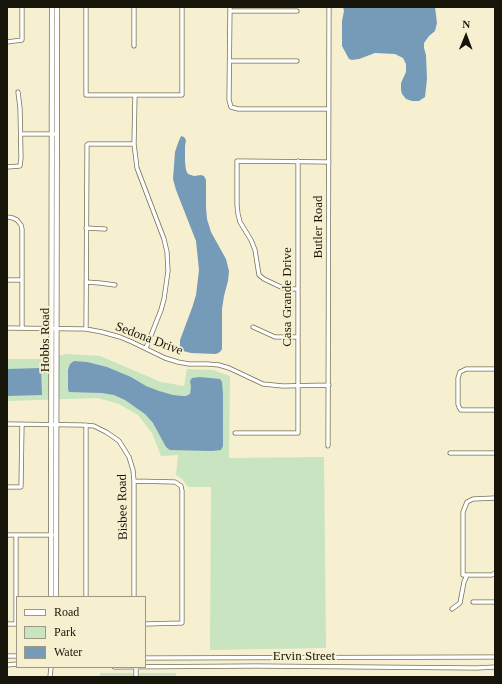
<!DOCTYPE html>
<style>
body{margin:0}
#map{position:relative;width:502px;height:684px;overflow:hidden;background:#f6f0d1;font-family:"Times New Roman",serif}
canvas{display:block}
.frame{position:absolute;inset:0;border:8px solid #17150a;pointer-events:none}
.legend{position:absolute;left:16px;top:596px;width:130px;height:72px;box-sizing:border-box;background:#f6f0d1;border:1px solid #9d9881;margin:0;padding:5px 7px;list-style:none;font-size:12px;color:#17150a}
.legend li{display:flex;align-items:center;gap:8px;height:20px}
.legend b{width:20px;border:1px solid #9d9881}
.north{position:absolute;left:446px;top:16px;width:40px;height:40px;-webkit-text-stroke:3px #f6f0d1;paint-order:stroke;rotate:1deg;font-size:11px;font-weight:700;line-height:16px;text-align:center;color:#17150a}
.north::after{content:'';display:block;margin:auto;width:14px;height:18px;background:#17150a;clip-path:polygon(50% 0,100% 100%,50% 72%,0 100%)}
</style>
<div id="map">
<canvas width="502" height="684"></canvas>
<div class="frame"></div>
<ul class="legend">
<li><b style="height:5px;background:#fff"></b>Road</li>
<li><b style="height:11px;background:#c8e4c0"></b>Park</li>
<li><b style="height:11px;background:#769bb9"></b>Water</li>
</ul>
<div class="north">N</div>
</div>
<script>
const c = document.querySelector('canvas').getContext('2d');
c.lineJoin = 'round';
function paint(path, color) {
  c.fillStyle = color;
  c.fill(path, 'evenodd');
}
function toPath(rows) {
  const path = new Path2D();
  for (const r of rows) {
    path.moveTo(r[0], r[1]);
    for (let i = 2; i < r.length; i += 2) path.lineTo(r[i], r[i + 1]);
  }
  return path;
}
function stroke(path, color, width, dash) {
  c.strokeStyle = color;
  c.lineWidth = width;
  c.lineCap = dash ? 'butt' : 'round';
  c.setLineDash(dash || []);
  c.stroke(path);
}
function write(font, color, halo, rows, align = 'center') {
  c.font = font + ' "Times New Roman",serif';
  c.lineWidth = 3.5;
  c.setLineDash([]);
  c.textBaseline = 'middle';
  c.strokeStyle = halo;
  c.fillStyle = color;
  for (const [text, x, y, turn = 0] of rows) {
    c.save();
    c.translate(x, y);
    c.rotate((+turn || 0) * Math.PI / 180);
    c.textAlign = isNaN(turn) ? turn : align;
    if (halo) c.strokeText(text, 0, 0);
    c.fillText(text, 0, 0);
    c.restore();
  }
}
paint(toPath([
 [66,354,100,356,161,382,184,386,187,369,213,370,230,376,229,458,324,457,326,648,210,650,211,487,188,487,182,479,176,475,178,455,161,456,152,433,138,415,119,404,98,398,7,401,7,359,45,359],
 [100,673,176,673,176,677,100,677]
]), '#c8e4c0');
paint(toPath([
 [343,7,435,7,437,23,435,31,429,36,424,43,424,48,426,55,427,79,425,97,419,101,412,101,406,99,402,94,401,90,401,83,406,72,406,64,403,58,395,54,375,53,359,59,352,60,349,59,342,46,342,21,344,11],
 [181,136,184,137,186,140,185,146,185,162,186,170,188,174,194,176,201,175,204,176,206,180,206,207,207,219,211,232,226,259,229,271,228,281,224,296,222,309,222,349,220,352,216,354,191,353,183,351,180,348,180,340,192,308,196,295,199,270,196,241,176,190,173,179,175,152,178,143],
 [74,361,87,362,107,367,131,377,146,386,159,391,173,395,182,396,186,396,190,394,191,387,190,381,192,378,200,377,220,379,222,382,223,394,223,446,221,450,212,451,170,450,166,447,153,423,145,414,125,400,114,395,102,393,69,392,68,389,68,370,70,364],
 [41,368,42,395,7,396,7,369]
]), '#769bb9');
const street = toPath([
 [86,7,86,95,182,95,182,7],
 [230,7,229,100,231,107,238,109,329,109],
 [230,11,297,11],
 [7,42,22,40,22,7],
 [134,46,134,7],
 [230,61,297,61],
 [135,95,134,144,137,168,164,239,167,252,168,271,164,299,161,310,146,348],
 [21,134,54,134],
 [7,167,20,166,21,158,20,108,18,92],
 [7,217,13,218,17,220,21,225,22,229,22,328],
 [86,228,105,229],
 [7,280,22,280],
 [86,282,100,283,115,285],
 [298,289,289,289,283,288,264,279,259,275,255,250,251,240,240,222,238,214,237,205,237,161,329,162],
 [253,327,275,337,298,337],
 [7,328,86,329,102,332,120,337,132,342,165,358,178,362,189,364,207,364,219,365,229,368,263,384,283,386,329,385],
 [86,329,87,145,88,144,134,144],
 [495,369,466,369,460,372,458,378,458,404,459,407,461,410,495,410],
 [7,424,82,425,94,426,106,432,112,436,119,441,129,457,133,470,134,481,134,597],
 [235,433,298,433,298,161],
 [328,446,329,7],
 [450,453,495,453],
 [134,481,175,482,181,486,182,491,182,623,145,624],
 [7,487,21,487,22,424],
 [7,535,52,535],
 [467,575,463,575,463,512,467,502,473,499,495,498],
 [467,575,492,575,495,573],
 [86,597,86,425],
 [473,602,495,602],
 [452,609,460,603,464,582,467,575],
 [7,624,17,624],
 [16,624,16,535],
 [7,656,17,656],
 [145,658,495,657],
 [7,665,17,664],
 [114,667,256,666,477,668,495,667],
 [136,667,136,677],
 [50,677,51,667]
]);
const secondary = toPath([
 [51,597,52,7],
 [56,597,57,7]
]);
stroke(street, '#777156', 5);
stroke(secondary, '#777156', 6);
stroke(street, '#fff', 3.5);
stroke(secondary, '#fff', 4.5);
write('13px', '#17150a', '#f6f0d1', [
 ["Butler Road",319,227,-90],
 ["Casa Grande Drive",288,297,-90],
 ["Sedona Drive",149,339,21],
 ["Hobbs Road",46,340,-90],
 ["Bisbee Road",123,507,-91],
 ["Ervin Street",304,657]
]);
</script>
